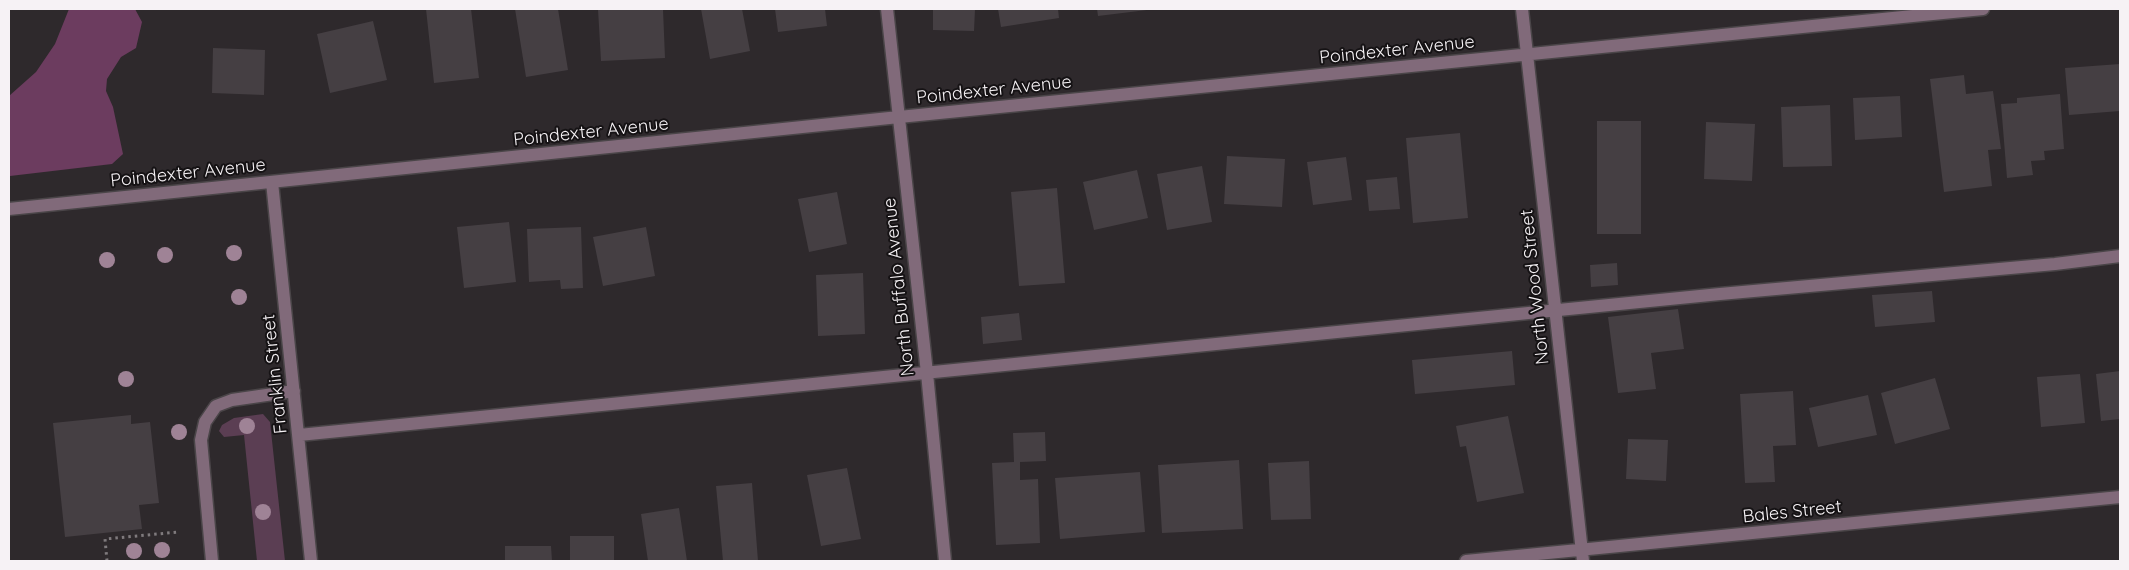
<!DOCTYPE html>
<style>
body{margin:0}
#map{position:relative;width:2129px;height:570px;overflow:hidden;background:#2e292c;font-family:Quicksand,sans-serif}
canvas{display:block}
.frame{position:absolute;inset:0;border:10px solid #f6f2f5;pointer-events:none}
</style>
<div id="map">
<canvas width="2129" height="570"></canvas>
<div class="frame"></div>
</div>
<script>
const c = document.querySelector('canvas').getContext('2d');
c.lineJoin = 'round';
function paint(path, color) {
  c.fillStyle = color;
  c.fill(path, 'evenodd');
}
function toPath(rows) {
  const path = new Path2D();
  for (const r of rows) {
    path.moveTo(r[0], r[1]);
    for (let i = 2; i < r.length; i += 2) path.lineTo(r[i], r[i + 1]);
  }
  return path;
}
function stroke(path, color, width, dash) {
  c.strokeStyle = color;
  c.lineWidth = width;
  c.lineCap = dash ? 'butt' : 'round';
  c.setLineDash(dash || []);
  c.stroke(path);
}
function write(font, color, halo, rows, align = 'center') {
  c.font = font + ' Quicksand,sans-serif';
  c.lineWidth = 4;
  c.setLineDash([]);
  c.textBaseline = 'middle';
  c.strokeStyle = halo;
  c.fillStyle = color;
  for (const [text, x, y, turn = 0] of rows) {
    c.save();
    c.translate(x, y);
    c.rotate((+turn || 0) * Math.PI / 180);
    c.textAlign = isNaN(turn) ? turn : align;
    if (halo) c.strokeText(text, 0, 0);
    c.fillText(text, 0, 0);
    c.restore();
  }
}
paint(toPath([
 [263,414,270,422,285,561,257,561,244,435,224,437,219,431,222,425,234,418]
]), '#5b3e53');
paint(toPath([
 [69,9,135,9,142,22,136,48,121,57,107,79,106,91,113,107,123,154,112,164,10,176,9,96,36,72,55,44]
]), '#6c3c5f');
paint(toPath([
 [426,9,471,9,479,78,434,83],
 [515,9,558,9,568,70,526,77],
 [598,9,663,9,665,58,601,61],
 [701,9,742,9,750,51,710,59],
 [775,9,825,9,827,26,778,32],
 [933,9,975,9,974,31,933,30],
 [998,9,1058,9,1059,18,1001,27],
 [1097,9,1147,9,1147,10,1098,16],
 [373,21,387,80,330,93,317,34],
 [213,48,265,50,264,95,212,93],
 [2120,64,2120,111,2069,115,2065,68],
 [1964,75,1966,94,1993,91,2001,149,1988,150,1992,186,1944,192,1930,79],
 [2060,94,2064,149,2044,151,2045,160,2031,161,2033,175,2007,178,2001,104,2017,103,2017,98],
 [1900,96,1902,137,1855,140,1853,98],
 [1830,105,1832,166,1783,167,1781,107],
 [1597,121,1641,121,1641,234,1597,234],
 [1706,122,1755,124,1752,181,1704,179],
 [1460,133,1468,218,1413,223,1406,138],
 [1227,156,1285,159,1282,207,1224,204],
 [1346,157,1352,200,1313,205,1307,162],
 [1202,166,1212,222,1167,230,1157,174],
 [1137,170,1148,218,1094,230,1083,182],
 [1397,177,1400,209,1369,211,1366,180],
 [1057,188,1065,283,1019,286,1011,192],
 [837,192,847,244,809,252,798,199],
 [509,222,516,282,464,288,457,227],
 [581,227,583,288,561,289,560,280,529,282,527,229],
 [646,227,655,276,603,286,593,237],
 [1617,263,1618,285,1591,287,1590,265],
 [863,273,865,334,818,336,816,275],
 [1932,291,1935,322,1875,327,1872,295],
 [1678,309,1684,349,1651,353,1656,389,1618,393,1608,317],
 [1019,313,1022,340,983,344,981,317],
 [1512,351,1515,385,1415,394,1412,360],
 [2120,371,2120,419,2101,421,2096,374],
 [2080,374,2085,423,2041,427,2037,377],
 [1935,378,1950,429,1895,444,1881,393],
 [1793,391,1796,445,1773,446,1775,482,1745,483,1740,394],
 [1868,395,1877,435,1818,447,1809,408],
 [131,415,131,424,150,422,159,503,139,505,142,529,65,537,53,423],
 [1508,416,1524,493,1477,502,1466,446,1460,447,1456,426],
 [1045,432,1046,461,1020,462,1020,480,1038,479,1040,543,996,545,992,463,1014,462,1013,433],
 [1628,439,1668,440,1666,481,1626,479],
 [1239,460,1243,529,1162,533,1158,465],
 [1309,461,1311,519,1271,520,1268,463],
 [847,468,861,539,821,546,807,475],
 [1140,472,1145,532,1060,539,1055,478],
 [752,483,758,561,723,561,716,486],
 [679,508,687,561,648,561,641,514],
 [570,536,614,536,614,561,570,561],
 [505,546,551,546,552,561,505,561]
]), '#453f43');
const minor = toPath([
 [887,9,927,373,945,561],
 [1522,9,1583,561],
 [272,182,311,561],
 [9,209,899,117,1983,9],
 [299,435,1720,294,2055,264,2120,256],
 [212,561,201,440,205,422,216,406,232,400,294,391],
 [1466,561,2120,497]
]);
stroke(minor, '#4a4548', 15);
stroke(toPath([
 [107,561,105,539,178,532]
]), '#7f7a7d', 3, [2.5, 4]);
stroke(minor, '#816a7a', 12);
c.fillStyle = '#9f8396';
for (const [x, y] of [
 [234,253],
 [165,255],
 [107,260],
 [239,297],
 [126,379],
 [247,426],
 [179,432],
 [263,512],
 [162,550],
 [134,551]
]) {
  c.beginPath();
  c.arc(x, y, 8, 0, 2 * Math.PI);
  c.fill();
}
write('18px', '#f6f2f5', '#151214', [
 ["Poindexter Avenue",1397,50,-6],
 ["Poindexter Avenue",994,90,-6],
 ["Poindexter Avenue",591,132,-6],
 ["Poindexter Avenue",188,173,-6],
 ["North Buffalo Avenue",899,287,-96],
 ["North Wood Street",1535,287,-96],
 ["Franklin Street",275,374,-96],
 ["Bales Street",1792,512,-6]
]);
</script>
